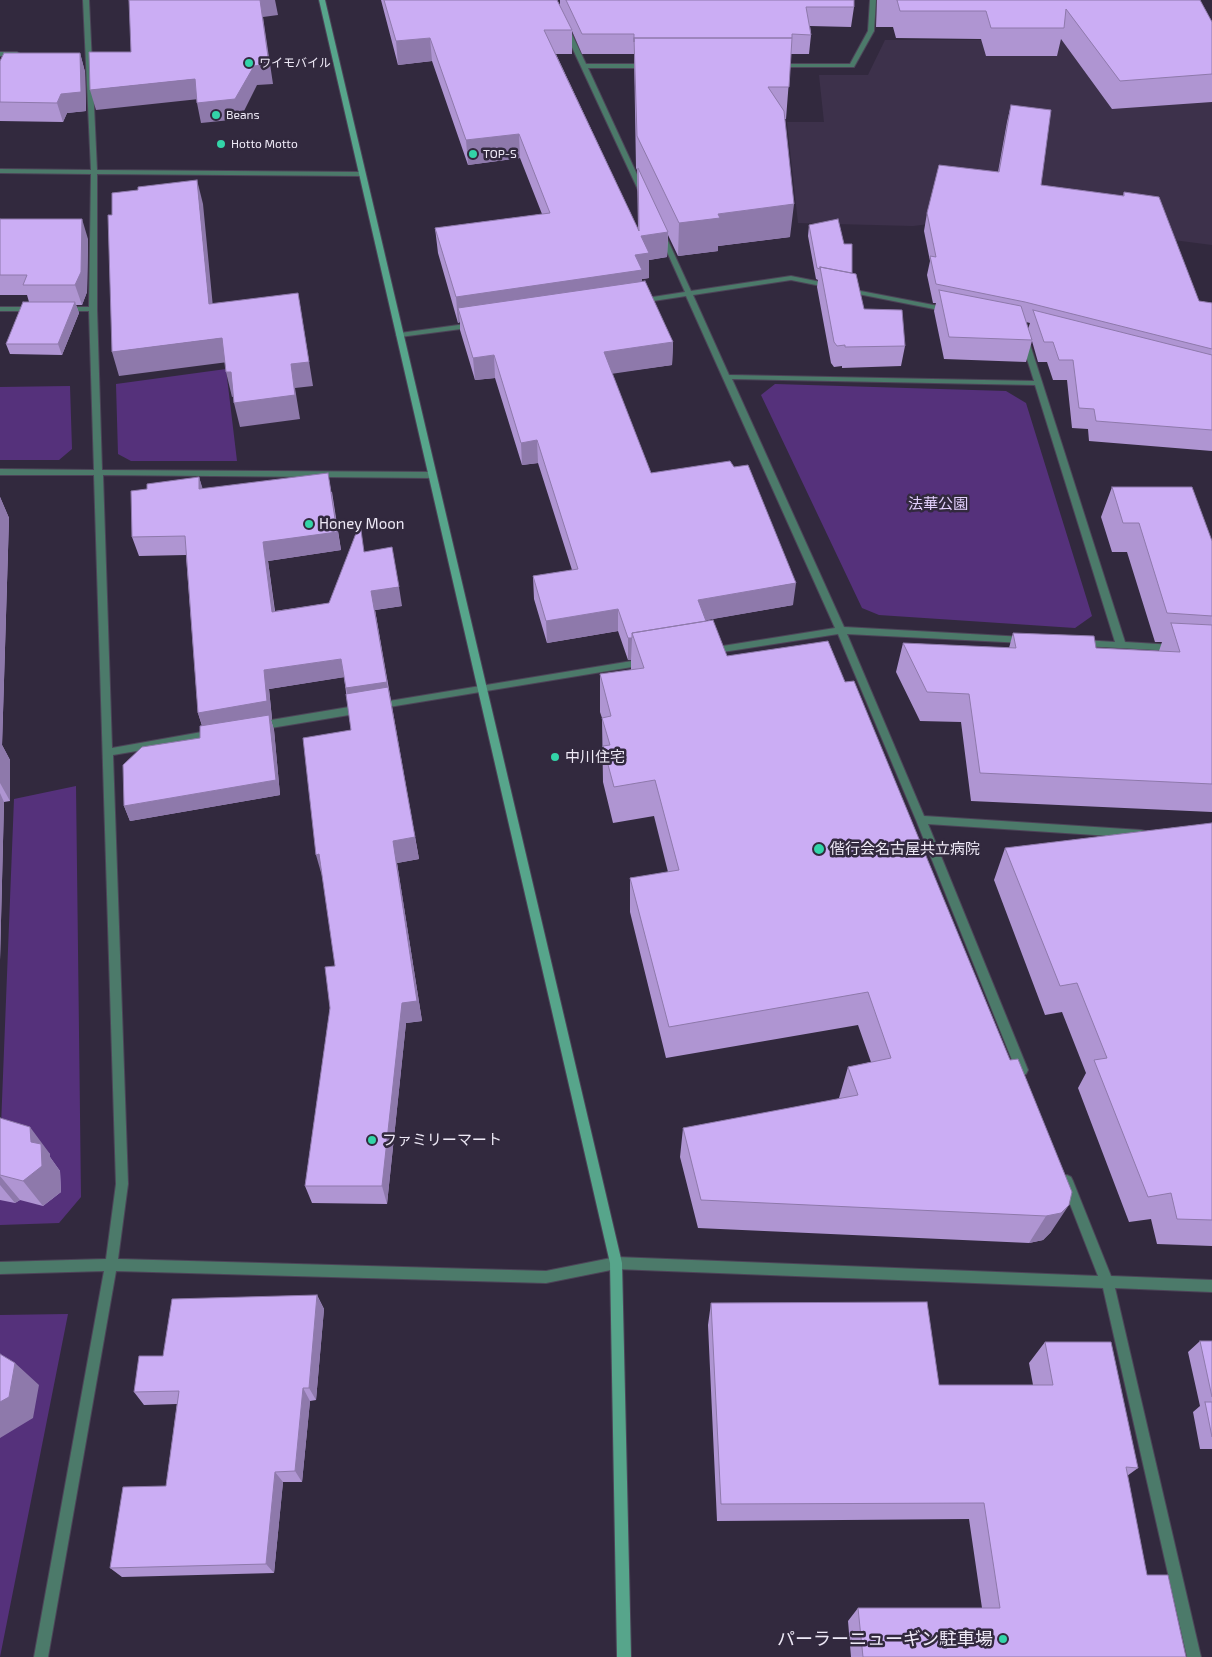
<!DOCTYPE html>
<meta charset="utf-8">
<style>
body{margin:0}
canvas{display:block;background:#32293e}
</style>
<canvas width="1212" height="1657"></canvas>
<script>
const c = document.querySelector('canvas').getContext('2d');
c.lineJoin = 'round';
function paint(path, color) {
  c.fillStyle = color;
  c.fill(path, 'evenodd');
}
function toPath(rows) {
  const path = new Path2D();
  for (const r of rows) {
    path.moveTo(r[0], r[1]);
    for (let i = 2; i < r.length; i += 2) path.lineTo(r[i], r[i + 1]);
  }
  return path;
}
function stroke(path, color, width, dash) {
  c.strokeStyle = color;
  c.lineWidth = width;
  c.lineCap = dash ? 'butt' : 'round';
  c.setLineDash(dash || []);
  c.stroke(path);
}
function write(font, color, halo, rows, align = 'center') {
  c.font = font + ' "Exo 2","Noto Sans JP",sans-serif';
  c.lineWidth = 5;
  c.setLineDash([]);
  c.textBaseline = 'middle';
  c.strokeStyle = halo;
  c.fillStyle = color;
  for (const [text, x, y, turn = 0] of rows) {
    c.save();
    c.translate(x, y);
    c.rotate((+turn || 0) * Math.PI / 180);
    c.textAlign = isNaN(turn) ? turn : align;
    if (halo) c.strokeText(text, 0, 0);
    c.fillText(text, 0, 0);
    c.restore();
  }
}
paint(toPath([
 [885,40,1197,40,1212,71,1212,245,1035,222,953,221,913,226,798,223,787,122,824,122,819,75,868,75]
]), '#3d314b');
paint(toPath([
 [226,369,237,461,131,461,118,454,116,384],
 [775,384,1006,391,1026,403,1092,616,1075,628,879,615,862,608,761,395],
 [70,386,72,449,59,460,0,460,0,387],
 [76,786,81,1197,59,1223,0,1225,0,1151,14,799],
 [68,1314,0,1657,0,1315]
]), '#55317b');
const street = toPath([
 [83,0,89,0,97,170,361,172,364,174,361,176,97,174,97,309,102,470,432,472,436,475,432,478,103,475,112,748,213,730,218,734,213,738,113,755,128,1184,118,1259,546,1271,616,1257,1098,1276,1061,1181,1063,1177,1067,1175,1071,1177,1073,1181,1111,1276,1212,1280,1212,1292,1115,1288,1201,1657,1187,1657,1103,1288,616,1269,546,1283,116,1271,48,1657,34,1657,104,1271,0,1274,0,1262,106,1259,116,1184,94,475,0,475,0,469,94,470,89,311,66,311,62,309,66,307,89,307,91,174,0,173,0,169,91,170,83,0],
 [870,0,876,0,874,31,854,67,775,67,775,65,777,64,850,64,868,31,870,0],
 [567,28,570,30,586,64,648,64,651,66,648,68,588,68,646,194,645,195,640,194,564,30,567,28],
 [0,52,17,52,20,54,17,56,0,56,0,52],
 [662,232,665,234,691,291,791,276,831,284,835,286,831,288,791,280,693,295,729,375,1034,381,1021,340,1022,338,1028,338,1125,642,1174,645,1179,648,1174,651,1083,646,1078,643,1083,640,1115,642,1035,385,732,379,844,627,1024,637,1029,640,1024,643,847,634,924,816,1141,830,1145,831,1146,834,1145,837,1141,838,928,824,1028,1070,1026,1074,1022,1075,1018,1074,1016,1070,916,820,838,634,710,654,705,651,710,648,835,628,686,296,640,303,636,301,640,299,685,292,659,234,662,232],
 [845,288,949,308,953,310,949,312,848,292,844,290,845,288],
 [0,307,34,307,38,309,34,311,0,311,0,307],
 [473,323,477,325,476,327,400,337,396,335,400,333,473,323],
 [644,659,649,662,644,665,377,709,372,706,377,703,644,659],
 [361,705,366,709,361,713,259,730,254,726,259,722,361,705]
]);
const secondary = toPath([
 [319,0,325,0,622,1263,631,1657,617,1657,610,1263,319,0]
]);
stroke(street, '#4c4458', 2);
stroke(secondary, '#4c4458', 2);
paint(street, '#4c7a6a');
paint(secondary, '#57a58b');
paint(toPath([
 [381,0,557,0,560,5,560,0,854,0,854,7,851,27,810,26,811,35,809,54,791,54,786,119,784,119,790,237,718,246,718,251,678,256,668,235,667,257,649,260,649,278,642,279,642,281,673,342,672,365,612,373,651,473,793,605,706,620,727,656,845,682,1010,1060,1051,1232,1043,1240,1029,1243,698,1228,680,1157,683,1128,840,1099,839,1098,848,1067,871,1062,858,1025,666,1058,630,912,630,878,668,872,654,816,613,823,603,782,602,718,600,712,600,674,631,670,631,660,628,660,618,631,547,643,534,599,533,576,572,570,538,463,522,465,495,378,475,380,460,330,460,322,458,323,438,253,435,228,542,214,520,158,468,165,432,61,398,65],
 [572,31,582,54,634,54,636,168,637,170,638,229,556,54,572,54],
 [877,0,1200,0,1212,22,1212,102,1112,109,1061,39,1057,56,986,56,981,39,896,38,893,27,876,27],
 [80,53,85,72,86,111,67,113,63,122,0,121,0,61],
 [1011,105,1041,185,1123,196,1124,192,1199,301,1212,303,1212,451,1089,441,1088,429,1072,428,1067,380,1053,380,1047,362,1038,362,1032,341,1026,362,944,359,934,311,936,303,933,303,927,275,930,261,924,231,927,213,998,172,1007,122],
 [1026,322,1030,323,1028,329],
 [0,219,88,239,87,292,82,305,76,305,79,313,62,355,10,354,6,344,29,302,27,295,0,295],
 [809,225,852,273,864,309,905,346,901,366,842,368,842,366,834,367,831,363,817,287,818,280,816,279,808,236],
 [199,477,202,488,332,492,341,550,268,561,275,611,329,603,365,552,402,606,375,610,419,859,397,863,422,1021,406,1023,387,1204,312,1203,305,1186,330,1008,335,966,351,730,344,677,269,689,272,719,271,720,274,730,280,795,130,821,124,806,200,738,202,726,198,713,186,555,139,556,132,537,147,489],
 [1112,487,1212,541,1212,812,971,801,961,722,920,721,896,672,903,643,1009,648,1013,633,1096,648,1159,651,1162,642,1155,642,1127,552,1112,552,1101,517],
 [0,497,9,518,2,745,10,760,10,801,4,802,0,960],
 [1212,823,1212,1246,1157,1244,1151,1219,1129,1222,1078,1088,1086,1073,1062,1012,1045,1015,994,880,1005,848],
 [0,1118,50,1154,50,1157,60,1171,61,1192,43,1206,20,1200,15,1203,0,1200],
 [317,1295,324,1309,316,1400,310,1401,302,1482,283,1482,274,1573,122,1577,110,1568,166,1486,177,1404,144,1405,134,1392,163,1356],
 [711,1303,939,1385,1033,1385,1029,1363,1045,1342,1138,1468,1127,1476,1147,1575,1186,1657,851,1657,848,1621,858,1608,982,1608,969,1519,717,1521,708,1325],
 [1200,1341,1212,1341,1212,1449,1200,1449,1193,1412,1200,1406,1188,1352]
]), '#af95d2');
paint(toPath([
 [260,0,275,0,278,15,263,17,273,84,257,85,240,119,201,123,197,103],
 [430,38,432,61,398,65,396,41],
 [80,53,85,72,86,111,67,113,63,122,57,103],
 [195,79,199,99,96,110,90,90],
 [519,134,520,158,468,165,466,140],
 [197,180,203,204,215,328,209,304],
 [794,204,790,237,718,246,718,251,678,256,679,223,718,214],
 [82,219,88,239,87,292,82,305,75,285],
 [668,232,667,257,649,260,649,278,642,279,641,296,458,308,460,322,458,323,456,297,635,255,641,236],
 [298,293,313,386,295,388,300,419,240,427,234,403,291,364],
 [75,302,79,313,62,355,58,344],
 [222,338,228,362,119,376,112,352],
 [673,342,672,365,604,375,604,352],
 [494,355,495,378,475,380,473,358],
 [226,372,231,372,237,396,232,397],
 [537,440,538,463,522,465,521,443],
 [328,473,341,550,268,561,277,630,272,612,263,542],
 [199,477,205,496,199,489],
 [0,497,9,518,2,745,10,760,10,801,0,783],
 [796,583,793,605,696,622,698,600],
 [399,587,402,606,375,610,390,700,349,707,346,688,371,591],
 [618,609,618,631,547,643,546,621],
 [628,638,632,638,631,660,628,660],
 [341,659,345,677,269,689,272,719,271,720,274,730,280,795,130,821,124,806,276,780,204,731,198,713,264,670],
 [0,793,4,802,0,960],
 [415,837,419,859,397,863,422,1021,406,1023,387,1204,382,1186,393,841],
 [319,854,322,876,316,855],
 [30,1127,50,1154,50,1157,60,1171,61,1192,43,1206,23,1181,31,1142],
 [0,1176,20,1200,15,1203,0,1185],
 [1069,1205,1051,1232,1043,1240,1029,1243,1046,1216],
 [317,1295,324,1309,316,1400,309,1388],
 [15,1363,39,1385,33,1418,0,1438,0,1402],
 [303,1388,310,1401,302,1482,295,1471],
 [275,1472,283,1482,274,1573,266,1564]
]), '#8e79ab');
const building = toPath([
 [129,0,260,0,269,64,254,66,235,99,197,103,195,79,90,90,89,52,131,52,129,0],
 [384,0,557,0,572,30,544,30,639,231,638,168,668,232,641,236,649,253,635,255,642,270,456,297,435,228,550,213,519,134,466,140,430,38,396,41,384,0],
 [566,0,854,0,854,7,806,7,811,35,792,34,792,38,634,38,634,42,634,34,582,34,566,0],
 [897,0,1200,0,1212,22,1212,74,1120,81,1066,9,1064,28,991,28,986,11,900,11,897,0],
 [634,38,792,38,789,87,768,87,784,111,794,204,718,214,720,218,679,223,637,136,634,38],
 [4,53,80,53,81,92,61,94,57,103,0,102,0,61,4,53],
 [1011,105,1051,110,1041,185,1124,196,1124,192,1159,197,1199,301,1212,303,1212,349,1025,302,936,284,930,256,936,257,927,213,939,165,999,172,1011,105],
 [197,180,209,304,298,293,309,362,291,364,295,395,234,403,231,372,226,372,222,338,112,352,108,215,112,215,112,193,138,190,138,187,197,180],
 [0,219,82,219,81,272,75,285,23,285,27,275,0,275,0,219],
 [838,219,844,244,852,244,852,273,820,267,820,269,817,268,809,225,838,219],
 [820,267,856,274,864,309,902,310,905,346,845,347,845,345,837,346,834,342,820,267],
 [645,281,673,342,604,352,651,473,730,461,734,467,748,465,796,583,698,600,706,621,632,633,632,638,628,638,618,609,546,621,533,576,578,569,537,440,521,443,494,355,473,358,458,308,645,281],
 [939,290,1021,306,1032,340,949,337,939,290],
 [23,302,75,302,58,344,6,344,23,302],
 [1033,310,1212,355,1212,430,1096,421,1094,409,1079,408,1073,360,1059,360,1053,342,1044,342,1033,310],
 [328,473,337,532,263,542,272,612,329,603,360,523,364,552,392,547,399,587,371,591,387,682,346,688,341,659,264,670,267,701,198,713,185,536,132,537,131,491,147,489,147,484,199,477,199,489,328,473],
 [1112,487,1192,487,1212,541,1212,616,1167,613,1139,523,1123,523,1112,487],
 [713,620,727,656,828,641,845,682,854,681,1010,1060,1018,1059,1072,1192,1069,1205,1061,1213,1046,1216,701,1200,683,1128,858,1095,848,1067,891,1058,868,992,669,1027,630,878,679,870,655,780,614,787,603,746,610,745,602,718,611,716,600,674,644,668,632,633,713,620],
 [1171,623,1212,625,1212,784,980,773,969,694,927,692,903,643,1016,648,1013,633,1094,636,1096,648,1180,652,1171,623],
 [388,687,415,837,393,841,417,1001,402,1003,382,1186,305,1186,330,1008,325,967,335,966,319,854,316,855,303,738,351,730,346,694,388,687],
 [269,715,276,780,124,806,123,765,142,747,200,738,200,726,269,715],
 [1212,823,1212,1220,1177,1219,1171,1193,1148,1197,1094,1060,1107,1058,1077,983,1060,986,1005,848,1212,823],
 [0,1118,30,1127,31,1142,41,1144,42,1166,23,1181,0,1175,0,1118],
 [317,1295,309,1388,303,1388,295,1471,275,1472,266,1564,110,1568,123,1487,166,1486,179,1391,134,1392,139,1356,163,1356,172,1299,317,1295],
 [927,1302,939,1385,1053,1385,1045,1342,1111,1342,1138,1468,1126,1467,1147,1575,1168,1575,1186,1657,863,1657,858,1608,1000,1608,984,1503,721,1504,711,1303,927,1302],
 [1200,1341,1212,1341,1212,1397,1200,1341],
 [0,1354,15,1363,9,1397,0,1402,0,1354],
 [1205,1402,1212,1402,1212,1437,1205,1402]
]);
paint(building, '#cbadf4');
stroke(building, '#8e79ab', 1);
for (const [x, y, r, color] of [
 [249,63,5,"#33d4a8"],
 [216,115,5,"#33d4a8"],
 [221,144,5,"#33d4a8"],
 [473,154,5,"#33d4a8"],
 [309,524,5,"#33d4a8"],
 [555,757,5,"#33d4a8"],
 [819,849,6,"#33d4a8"],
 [372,1140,5,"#33d4a8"],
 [1003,1639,5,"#33d4a8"]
]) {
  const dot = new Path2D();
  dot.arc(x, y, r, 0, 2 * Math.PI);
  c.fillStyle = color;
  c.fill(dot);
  stroke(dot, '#32293e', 2);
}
write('12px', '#eee9f6', '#32293e', [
 ["ワイモバイル",259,63],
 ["Beans",226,115],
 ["Hotto Motto",231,144],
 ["TOP-S",483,154]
], 'left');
write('15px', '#e2cffc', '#32293e', [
 ["法華公園",938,504]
]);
write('15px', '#eee9f6', '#32293e', [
 ["Honey Moon",319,524],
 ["中川住宅",565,757],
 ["偕行会名古屋共立病院",830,849],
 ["ファミリーマート",382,1140]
], 'left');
write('18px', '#eee9f6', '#32293e', [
 ["パーラーニューギン駐車場",993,1639]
], 'right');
</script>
